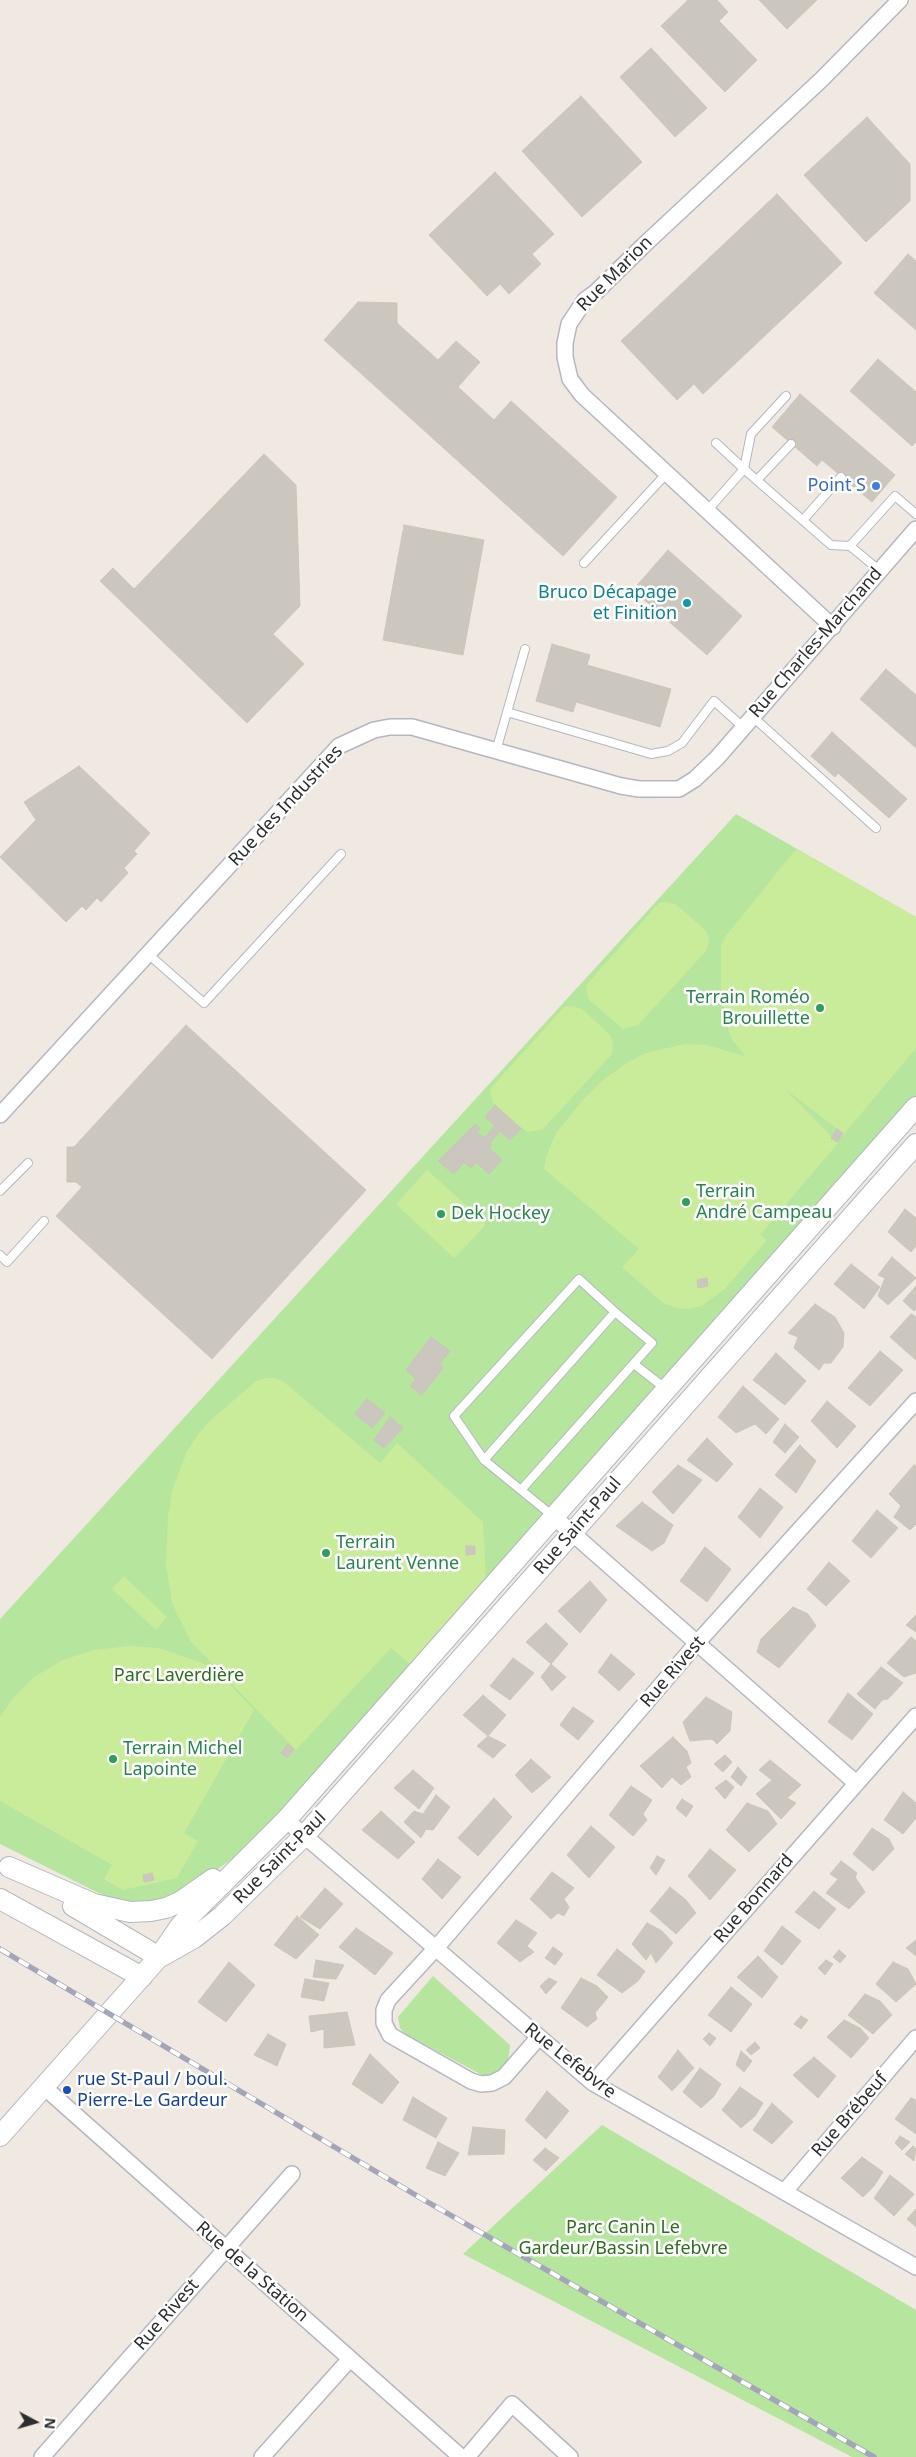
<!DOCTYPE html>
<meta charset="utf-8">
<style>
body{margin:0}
#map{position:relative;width:916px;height:2457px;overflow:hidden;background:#efe9e1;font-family:"Noto Sans",sans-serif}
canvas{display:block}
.north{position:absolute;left:10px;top:2397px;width:50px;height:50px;-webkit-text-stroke:4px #fff;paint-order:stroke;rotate:96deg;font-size:14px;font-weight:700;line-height:20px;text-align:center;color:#2e2e2e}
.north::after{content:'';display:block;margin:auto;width:18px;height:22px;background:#2e2e2e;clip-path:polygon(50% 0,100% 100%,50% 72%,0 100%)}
</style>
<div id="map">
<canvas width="916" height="2457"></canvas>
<div class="north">N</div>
</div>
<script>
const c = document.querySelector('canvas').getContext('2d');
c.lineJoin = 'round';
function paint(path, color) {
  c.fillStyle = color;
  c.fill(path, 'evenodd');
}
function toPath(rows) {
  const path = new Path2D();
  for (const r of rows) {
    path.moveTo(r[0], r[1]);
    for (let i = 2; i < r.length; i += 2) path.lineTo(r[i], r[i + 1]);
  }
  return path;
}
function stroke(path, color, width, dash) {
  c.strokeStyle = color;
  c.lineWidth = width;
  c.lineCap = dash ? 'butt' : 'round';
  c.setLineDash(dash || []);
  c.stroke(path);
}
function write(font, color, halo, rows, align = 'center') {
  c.font = font + ' "Noto Sans",sans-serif';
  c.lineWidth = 5;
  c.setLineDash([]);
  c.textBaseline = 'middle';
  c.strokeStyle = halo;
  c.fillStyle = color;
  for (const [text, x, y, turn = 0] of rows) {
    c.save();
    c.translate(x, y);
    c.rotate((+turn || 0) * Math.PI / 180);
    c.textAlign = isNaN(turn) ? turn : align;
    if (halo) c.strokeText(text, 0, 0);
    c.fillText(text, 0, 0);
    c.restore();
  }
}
paint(toPath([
 [736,814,916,917,916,1099,292,1805,228,1862,183,1892,159,1900,132,1903,109,1898,0,1844,0,1619],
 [433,1976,510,2045,508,2063,496,2072,484,2076,405,2034,400,2028,398,2017],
 [602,2125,916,2310,916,2457,852,2457,463,2254]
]), '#b6e59e');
paint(toPath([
 [796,849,916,917,916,1048,844,1134,785,1089,838,1143,760,1235,767,1240,725,1289,701,1306,689,1309,677,1308,663,1303,622,1267,639,1249,544,1169,546,1157,556,1133,582,1101,603,1080,628,1062,646,1053,685,1044,706,1045,745,1056,731,1038,728,1028,721,988,721,946,725,937],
 [667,902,677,905,706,931,709,940,707,950,638,1025,623,1029,589,1000,586,990,587,984,659,903],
 [572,1006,582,1009,610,1035,613,1044,612,1054,543,1129,527,1132,494,1104,490,1094,491,1088,564,1007],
 [427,1170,485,1222,484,1227,454,1258,396,1204],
 [266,1378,275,1378,284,1382,380,1463,397,1443,483,1522,486,1580,411,1665,391,1648,296,1750,191,1642,172,1603,166,1565,168,1517,172,1491,187,1451,199,1433,211,1420,256,1381],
 [124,1576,167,1617,156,1630,112,1589],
 [129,1646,159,1648,202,1663,224,1678,254,1710,184,1833,198,1841,177,1878,123,1890,104,1879,112,1865,0,1801,0,1717,13,1698,34,1677,63,1660,94,1650]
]), '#c9ec9a');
const building = toPath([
 [688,0,717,0,728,12,719,21,757,60,725,92,661,26,688,0],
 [759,0,817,0,787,29,759,0],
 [651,48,707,108,675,137,620,77,651,48],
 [581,96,642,162,582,217,522,151,581,96],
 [867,117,910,164,910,201,866,242,804,175,867,117],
 [495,172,554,234,532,254,541,264,509,294,500,284,487,296,429,235,495,172],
 [777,194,842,263,703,394,694,384,677,400,621,341,777,194],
 [908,254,916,261,916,330,874,293,908,254],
 [358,302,397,303,397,323,438,360,456,341,480,362,458,387,494,420,511,401,617,497,563,556,324,340,358,302],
 [878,359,916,392,916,442,912,446,850,391,878,359],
 [800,394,895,475,872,502,822,460,817,466,772,427,800,394],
 [264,454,296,485,300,606,273,634,304,664,247,723,100,581,113,568,134,589,264,454],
 [404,525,484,540,463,655,383,640,404,525],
 [668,550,742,616,707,655,633,590,668,550],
 [552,644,590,655,587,665,671,689,660,727,576,702,573,712,536,701,552,644],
 [886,669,916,695,916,748,860,699,886,669],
 [832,732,907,799,889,818,838,773,835,777,811,756,832,732],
 [79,766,150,833,134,851,137,854,124,868,128,873,101,902,97,898,86,910,82,906,66,922,0,857,36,820,24,802,79,766],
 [186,1025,366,1190,212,1359,56,1216,82,1187,76,1182,67,1182,67,1147,74,1147,186,1025],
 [495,1105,521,1129,510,1140,500,1131,490,1143,492,1145,489,1148,502,1160,489,1174,476,1162,471,1168,464,1162,454,1174,438,1161,475,1124,480,1128,477,1132,484,1138,495,1126,485,1117,495,1105],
 [837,1129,843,1133,837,1142,831,1138,837,1129],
 [905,1209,916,1218,916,1246,911,1252,888,1232,905,1209],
 [892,1257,916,1278,888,1305,878,1296,885,1278,878,1275,892,1257],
 [851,1264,880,1287,864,1309,834,1284,851,1264],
 [707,1278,708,1286,698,1288,697,1280,707,1278],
 [916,1286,916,1309,914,1311,903,1301,916,1286],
 [815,1304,835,1317,844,1333,843,1347,831,1363,824,1363,819,1370,794,1348,798,1337,788,1333,815,1304],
 [911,1314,916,1317,916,1360,890,1337,911,1314],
 [431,1337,450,1351,439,1365,443,1368,422,1395,410,1386,416,1379,406,1370,431,1337],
 [880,1351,903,1370,870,1406,848,1388,880,1351],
 [776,1353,806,1381,785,1405,753,1380,776,1353],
 [743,1386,779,1419,766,1434,755,1424,736,1433,718,1417,743,1386],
 [367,1399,385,1413,372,1428,355,1414,367,1399],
 [827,1401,856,1426,837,1448,811,1421,827,1401],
 [390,1417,403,1428,384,1448,374,1440,390,1417],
 [785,1424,799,1437,785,1453,773,1442,785,1424],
 [707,1438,733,1464,717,1482,687,1460,707,1438],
 [800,1445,816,1461,796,1493,775,1475,800,1445],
 [678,1465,702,1480,673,1514,652,1492,678,1465],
 [914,1465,916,1466,916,1524,910,1530,894,1517,901,1506,889,1494,914,1465],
 [760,1488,783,1507,760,1538,738,1517,760,1488],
 [642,1502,673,1525,664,1543,652,1551,616,1526,642,1502],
 [877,1510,898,1528,871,1558,852,1541,877,1510],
 [466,1546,475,1546,475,1554,466,1555,466,1546],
 [705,1547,731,1569,707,1602,680,1581,705,1547],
 [829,1562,850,1581,826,1606,807,1589,829,1562],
 [590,1581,607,1600,580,1633,558,1611,590,1581],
 [793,1607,808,1614,816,1626,779,1668,757,1652,761,1639,793,1607],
 [916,1615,916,1632,906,1625,916,1615],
 [546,1623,568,1644,551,1664,526,1642,546,1623],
 [911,1637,916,1641,916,1673,904,1677,887,1663,911,1637],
 [611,1654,635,1674,619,1691,598,1672,611,1654],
 [513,1658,534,1673,510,1700,490,1686,513,1658],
 [551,1664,566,1677,552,1691,541,1677,551,1664],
 [881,1667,903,1683,888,1699,882,1700,875,1709,857,1694,881,1667],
 [848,1693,873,1714,852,1740,828,1722,848,1693],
 [483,1695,506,1715,488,1736,463,1715,483,1695],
 [706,1697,732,1712,730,1731,717,1744,712,1739,690,1741,683,1722,706,1697],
 [573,1707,594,1721,578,1740,560,1725,573,1707],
 [488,1736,506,1745,493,1758,477,1746,488,1736],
 [673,1737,687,1751,691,1763,686,1767,691,1777,681,1785,672,1777,662,1788,640,1766,673,1737],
 [288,1744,294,1749,287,1758,281,1753,288,1744],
 [725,1755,732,1762,723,1772,714,1764,725,1755],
 [531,1759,551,1777,532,1793,515,1775,531,1759],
 [770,1760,801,1785,787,1798,796,1803,781,1819,756,1794,772,1780,759,1770,770,1760],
 [738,1767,747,1777,741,1786,731,1777,738,1767],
 [413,1770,434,1788,419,1809,394,1788,413,1770],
 [726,1780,734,1787,725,1799,715,1788,726,1780],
 [631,1786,652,1800,643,1814,647,1820,633,1836,609,1815,631,1786],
 [903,1792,916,1803,916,1818,903,1834,884,1820,903,1792],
 [436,1795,450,1807,433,1830,426,1829,421,1838,404,1822,414,1811,423,1814,436,1795],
 [494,1798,512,1817,478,1856,458,1838,494,1798],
 [682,1799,693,1806,686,1817,676,1808,682,1799],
 [747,1803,768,1811,777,1824,749,1852,726,1830,747,1803],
 [381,1811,415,1842,398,1859,362,1830,381,1811],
 [591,1826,615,1847,589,1878,567,1855,591,1826],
 [872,1828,889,1839,894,1849,873,1871,853,1854,872,1828],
 [710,1849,736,1870,710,1900,688,1876,710,1849],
 [657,1856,665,1860,656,1875,650,1868,657,1856],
 [438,1859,461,1877,442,1899,422,1879,438,1859],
 [841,1861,857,1873,855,1877,865,1892,849,1909,826,1893,838,1879,830,1874,841,1861],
 [552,1872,574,1888,564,1899,569,1907,564,1916,558,1913,551,1919,530,1899,552,1872],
 [152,1873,154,1880,144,1882,143,1875,152,1873],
 [670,1887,686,1900,696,1913,676,1934,650,1911,670,1887],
 [325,1888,343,1904,320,1929,300,1917,325,1888],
 [814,1891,836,1909,819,1929,795,1912,814,1891],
 [297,1916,319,1935,296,1959,274,1945,297,1916],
 [516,1920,537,1933,527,1946,534,1952,520,1962,497,1943,516,1920],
 [647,1923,662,1931,673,1943,656,1963,651,1953,646,1960,632,1944,647,1923],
 [782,1926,801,1941,782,1965,764,1951,782,1926],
 [356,1928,393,1953,375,1975,339,1947,356,1928],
 [916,1940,916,1956,906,1948,916,1940],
 [553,1947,563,1954,555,1965,545,1958,553,1947],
 [617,1949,645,1971,638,1981,622,1993,597,1975,617,1949],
 [839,1950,846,1956,840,1963,833,1957,839,1950],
 [758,1956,778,1977,762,1998,737,1977,758,1956],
 [316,1960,344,1965,336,1979,313,1977,316,1960],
 [826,1960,833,1964,825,1975,818,1968,826,1960],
 [229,1962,255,1985,226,2022,198,2002,229,1962],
 [893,1962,908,1969,916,1984,896,2002,876,1984,893,1962],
 [549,1978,557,1982,546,1994,540,1986,549,1978],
 [581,1978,597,1986,608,1997,595,2013,597,2019,587,2027,561,2008,581,1978],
 [305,1979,329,1983,324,2001,301,1997,305,1979],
 [731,1987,752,2004,731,2032,708,2015,731,1987],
 [865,1994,880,2001,892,2015,873,2034,848,2015,865,1994],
 [347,2012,355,2045,324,2048,324,2029,311,2032,309,2016,347,2012],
 [801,2016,808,2020,801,2029,794,2024,801,2016],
 [844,2020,860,2028,869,2038,851,2058,827,2037,844,2020],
 [709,2033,716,2038,710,2046,703,2039,709,2033],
 [268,2034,286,2044,277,2066,254,2055,268,2034],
 [755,2042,760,2048,751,2055,746,2050,755,2042],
 [678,2050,694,2068,672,2091,658,2077,678,2050],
 [741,2051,752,2061,744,2072,736,2065,741,2051],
 [370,2054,399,2082,382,2104,352,2084,370,2054],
 [814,2057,836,2076,818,2098,793,2075,814,2057],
 [700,2068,721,2084,714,2096,701,2108,683,2092,700,2068],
 [740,2087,763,2103,755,2116,741,2128,722,2110,740,2087],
 [547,2091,569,2111,546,2139,525,2120,547,2091],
 [413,2097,447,2118,436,2138,403,2120,413,2097],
 [911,2098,916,2100,916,2134,895,2119,911,2098],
 [772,2103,793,2122,772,2144,753,2130,772,2103],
 [473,2127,505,2130,504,2154,468,2155,473,2127],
 [900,2136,910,2142,902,2150,895,2143,900,2136],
 [438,2142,459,2153,445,2176,426,2168,438,2142],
 [913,2146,916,2149,914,2161,905,2154,913,2146],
 [545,2148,559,2158,546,2171,533,2160,545,2148],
 [862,2157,883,2172,874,2186,863,2197,841,2178,862,2157],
 [890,2175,914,2194,894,2216,874,2198,890,2175],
 [916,2209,916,2227,907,2219,916,2209]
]);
paint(building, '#cbc7bf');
stroke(building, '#cbc5ba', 1);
const service = toPath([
 [716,443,744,469],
 [744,469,751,434,786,396],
 [757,480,791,444],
 [707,511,744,469,831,545,850,546,895,496,916,514],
 [803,520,841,477],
 [850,546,879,570],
 [584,563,667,473],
 [507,712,651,754,668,751,682,743,714,701,744,728],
 [753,717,876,828],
 [496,751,525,649],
 [148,954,204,1003,341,854],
 [0,1191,28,1163],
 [0,1255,7,1262,44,1221],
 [634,1364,666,1389],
 [484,1460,454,1416,579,1279,615,1312],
 [521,1490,652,1343,615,1312,484,1460,521,1490,554,1517]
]);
const minor = toPath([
 [833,627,582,395,570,379,565,357,565,343,569,324,585,300,596,292,644,245,821,80,900,0],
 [0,1115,339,746,374,730,390,727,412,727,621,786,639,789,679,789,695,779,717,758,916,529],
 [554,1517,856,1783],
 [286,1820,593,2083,916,2267],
 [539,2037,504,2077,492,2083,481,2084,471,2081,390,2035,384,2023,384,2010,388,2000,436,1948,697,1643,916,1401],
 [593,2083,916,1716],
 [44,2087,461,2457],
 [785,2191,916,2038],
 [42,2457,292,2174],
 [262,2457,350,2359],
 [467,2457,512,2404,570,2457]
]);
const tertiary = toPath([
 [9,1867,94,1904,130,1912,151,1911,166,1908,180,1902,213,1879],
 [0,1899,142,1977],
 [73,1906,159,1957],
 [162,1956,194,1938,222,1916,304,1836,916,1144],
 [0,2136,159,1957,181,1925,286,1820,916,1107]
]);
stroke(service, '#b4b7c1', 10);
stroke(minor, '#b4b7c1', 18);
stroke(tertiary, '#b4b7c1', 22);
stroke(service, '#fff', 8);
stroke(minor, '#fff', 15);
stroke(tertiary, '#fff', 20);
const rail = toPath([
 [0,1949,424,2200,874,2457]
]);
stroke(rail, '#a3a6b8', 5.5);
stroke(rail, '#fff', 4, [11]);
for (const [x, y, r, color] of [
 [876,486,5,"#3f7fe0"],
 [687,603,5,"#0f9aa8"],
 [820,1008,5,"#2e9e5b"],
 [686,1202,5,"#2e9e5b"],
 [441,1214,5,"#2e9e5b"],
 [326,1553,5,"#2e9e5b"],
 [113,1759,5,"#2e9e5b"],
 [67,2090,5,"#1a4fb4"]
]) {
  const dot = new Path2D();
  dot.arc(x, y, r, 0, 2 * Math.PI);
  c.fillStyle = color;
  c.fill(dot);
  stroke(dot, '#fff', 2);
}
write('18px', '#2e2e2e', '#fff', [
 ["Rue Marion",615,274,-45],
 ["Rue Charles-Marchand",816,643,-49],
 ["Rue des Industries",286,806,-47],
 ["Rue Saint-Paul",578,1526,-49],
 ["Rue Rivest",673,1672,-49],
 ["Rue Saint-Paul",280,1858,-45],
 ["Rue Bonnard",754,1899,-49],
 ["Rue Lefebvre",570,2061,38],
 ["Rue Brébeuf",850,2115,-49],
 ["Rue de la Station",252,2272,41],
 ["Rue Rivest",167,2315,-49]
]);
write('18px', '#366cbe', '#fff', [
 ["Point S",866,486]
], 'right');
write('18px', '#0d838f', '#fff', [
 ["Bruco Décapage",677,593],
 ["et Finition",677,614]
], 'right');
write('18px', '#27864d', '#fff', [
 ["Terrain Roméo",810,998,"right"],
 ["Brouillette",810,1019,"right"],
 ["Terrain",696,1192],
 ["André Campeau",696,1213],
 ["Dek Hockey",451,1214],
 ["Terrain",336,1543],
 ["Laurent Venne",336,1564],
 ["Terrain Michel",123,1749],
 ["Lapointe",123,1770]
], 'left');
write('18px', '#2c6e1b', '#fff', [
 ["Parc Laverdière",179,1676],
 ["Parc Canin Le",623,2228],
 ["Gardeur/Bassin Lefebvre",623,2249]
]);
write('18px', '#164399', '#fff', [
 ["rue St-Paul / boul.",77,2080],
 ["Pierre-Le Gardeur",77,2101]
], 'left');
</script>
